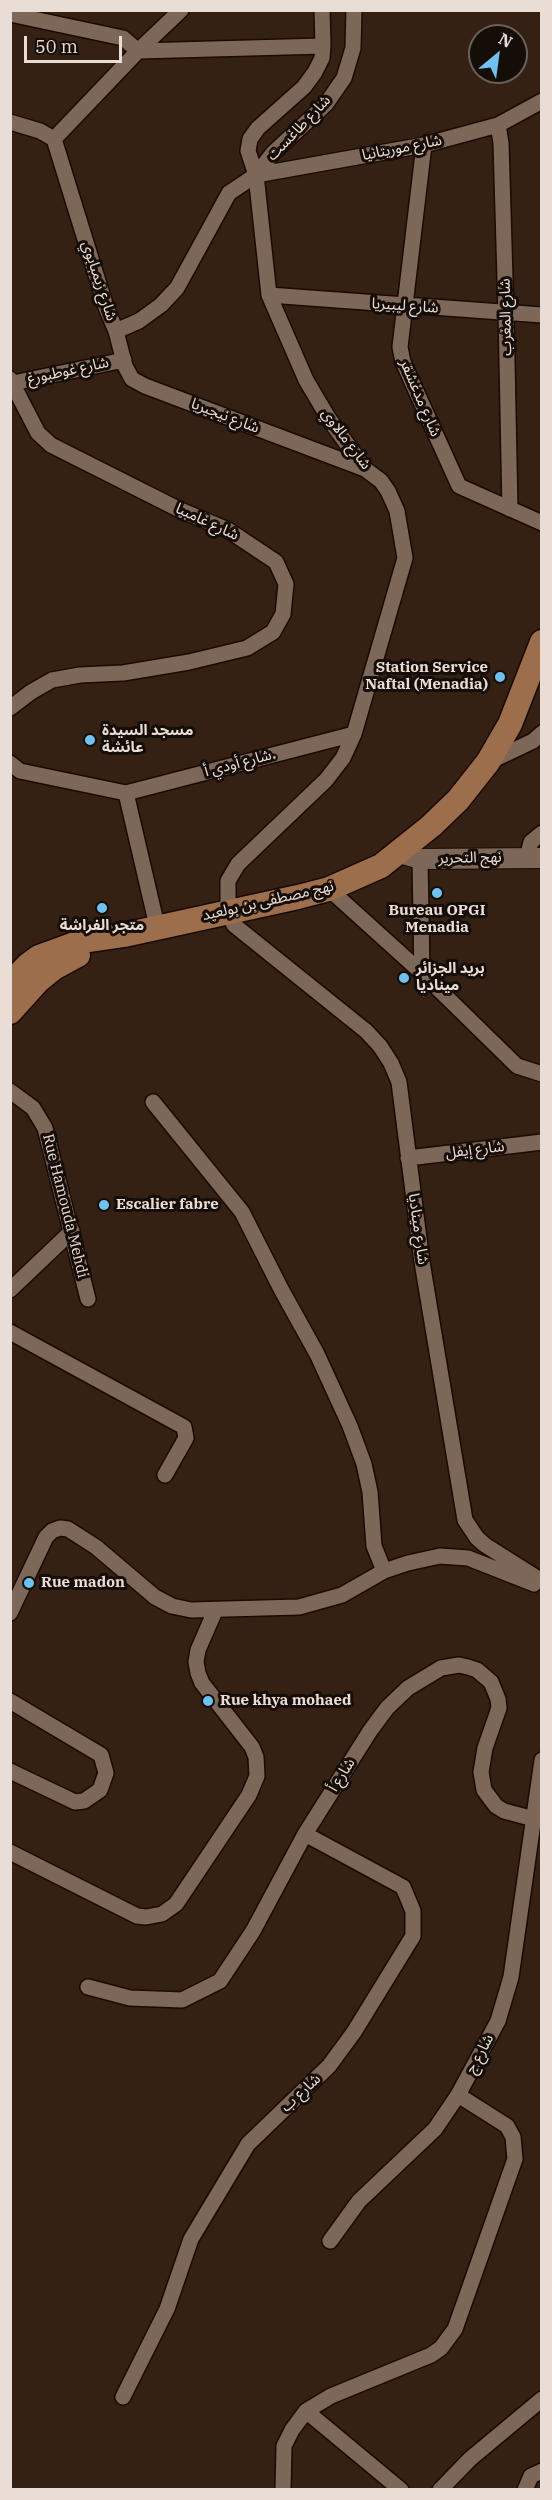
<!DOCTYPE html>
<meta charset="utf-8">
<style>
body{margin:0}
#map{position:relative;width:552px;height:2500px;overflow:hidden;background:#342114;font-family:"IBM Plex Serif",serif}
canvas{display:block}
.frame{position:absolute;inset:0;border:12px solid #eaddd5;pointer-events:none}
.north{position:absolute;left:468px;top:24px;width:60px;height:60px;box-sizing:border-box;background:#150d07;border:2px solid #6a6059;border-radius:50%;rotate:29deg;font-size:16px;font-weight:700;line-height:24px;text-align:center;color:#eaddd5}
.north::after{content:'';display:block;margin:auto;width:21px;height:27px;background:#6ec2f3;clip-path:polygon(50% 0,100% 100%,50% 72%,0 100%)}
.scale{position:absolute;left:24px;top:36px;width:98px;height:27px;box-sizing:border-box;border:3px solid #eaddd5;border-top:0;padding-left:8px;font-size:18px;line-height:21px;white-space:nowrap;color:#eaddd5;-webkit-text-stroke:4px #150d07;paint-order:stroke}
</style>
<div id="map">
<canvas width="552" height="2500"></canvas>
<div class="frame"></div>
<div class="north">N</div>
<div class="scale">50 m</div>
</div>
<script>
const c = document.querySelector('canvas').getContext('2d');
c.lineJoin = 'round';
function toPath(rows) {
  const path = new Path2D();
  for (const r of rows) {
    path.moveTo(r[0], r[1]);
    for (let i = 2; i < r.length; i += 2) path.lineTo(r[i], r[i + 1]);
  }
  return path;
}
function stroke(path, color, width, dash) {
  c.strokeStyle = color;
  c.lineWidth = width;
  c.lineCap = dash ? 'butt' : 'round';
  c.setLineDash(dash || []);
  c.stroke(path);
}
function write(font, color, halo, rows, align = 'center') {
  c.font = font + ' "IBM Plex Serif","Noto Sans Arabic",serif';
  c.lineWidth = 6;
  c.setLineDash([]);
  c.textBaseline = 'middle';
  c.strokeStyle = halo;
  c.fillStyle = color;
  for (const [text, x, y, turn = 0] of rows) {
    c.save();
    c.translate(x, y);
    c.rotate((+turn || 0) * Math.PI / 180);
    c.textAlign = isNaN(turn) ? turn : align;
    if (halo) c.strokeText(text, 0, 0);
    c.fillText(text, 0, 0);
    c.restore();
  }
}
const minor = toPath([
 [322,10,323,46,322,58,315,72,304,87,258,128,250,139,248,151,256,175,269,295,306,380,329,419,365,469,381,481,388,491,397,511,405,558,354,734,343,758,326,780,238,864,228,881,228,911,234,925,366,1031,380,1046,391,1063,399,1082,422,1262,465,1520,477,1538,485,1545,542,1581],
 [10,14,123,38,138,51,323,46],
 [10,122,40,131,54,139,106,307,116,331,139,321,161,305,177,288,229,193,256,175,273,153,326,104,344,78,353,48,354,10],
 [498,125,501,143,506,313,510,509],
 [54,139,138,51,181,10],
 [424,145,400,347,403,362,459,486,542,523],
 [256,175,424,145,498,125,542,101],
 [269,295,542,315],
 [116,331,125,366,132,379,145,386,365,469],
 [10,379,38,433,51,445,180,510,228,530,276,562,286,584,283,614,273,632,247,648,189,662,123,673,80,675,52,680,31,692,10,708],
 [13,383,124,360],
 [491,761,533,741,542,733],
 [10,763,20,771,126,793,157,926],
 [126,793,354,734],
 [527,858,531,842,542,833],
 [420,859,422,973],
 [329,889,422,973,517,1066,542,1074],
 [10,1091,33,1108,45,1128,88,1299],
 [153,1102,242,1212,281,1289,317,1354,350,1426,364,1464,370,1492,374,1546,384,1571],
 [408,1158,542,1142],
 [10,1290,72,1231],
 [10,1332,184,1427,186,1438,165,1475],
 [10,1613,46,1537,52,1531,60,1528,68,1529,96,1547,155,1597,172,1606,191,1610,299,1607,342,1595,384,1571,408,1563,440,1556,468,1558,534,1584],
 [10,1701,101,1755,106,1773,100,1790,84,1801,75,1802,10,1771],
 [10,1852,137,1916,146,1917,162,1914,176,1904,249,1795,257,1776,256,1757,252,1747,202,1683,198,1673,196,1662,198,1650,215,1611],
 [88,1987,130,1998,182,2000,220,1981,253,1931,305,1834,370,1731,387,1708,408,1688,441,1668,459,1665,468,1667,477,1670,491,1682,498,1699,499,1708,485,1748,481,1772,484,1790,496,1806,504,1811,534,1819],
 [330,2241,359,2201,435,2129,458,2095,498,2021,511,1977,542,1760],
 [123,2397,167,2309,191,2239,248,2144,329,2066,354,2032,413,1936,413,1911,403,1887,305,1834],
 [306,2411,401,2490],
 [283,2490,284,2446,292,2430,306,2411,331,2396,431,2355,441,2348,455,2329,515,2159,513,2137,507,2126,458,2095],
 [440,2490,470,2459,542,2399],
 [525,2490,531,2476,542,2471]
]);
const tertiary = toPath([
 [399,853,420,859,542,858]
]);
const primary = toPath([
 [10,984,28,965,39,957,83,941,124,935,298,897,329,889,381,866,431,826,458,800,488,762,510,724,542,642],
 [10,1012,38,981,54,968,78,955]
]);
stroke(minor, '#1b0a01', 18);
stroke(tertiary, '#1b0a01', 22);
stroke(primary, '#1b0a01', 27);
stroke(minor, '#7d6758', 15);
stroke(tertiary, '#7d6758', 20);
stroke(primary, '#9c6e4b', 24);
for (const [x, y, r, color] of [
 [500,677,6,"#6ec2f3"],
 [90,740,6,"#6ec2f3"],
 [437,893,6,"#6ec2f3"],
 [102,908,6,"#6ec2f3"],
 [404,978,6,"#6ec2f3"],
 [104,1205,6,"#6ec2f3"],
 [29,1583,6,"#6ec2f3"],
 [208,1701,6,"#6ec2f3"]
]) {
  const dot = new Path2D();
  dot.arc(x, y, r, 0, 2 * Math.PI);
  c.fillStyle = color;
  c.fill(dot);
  stroke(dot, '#150d07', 2);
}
write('15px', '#eaddd5', '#150d07', [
 ["شارع طاغست",299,128,-46],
 ["شارع موريتانيا",402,148,-11],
 ["شارع زيمبابوي",99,281,72],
 ["شارع ليبيريا",405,306,4],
 ["شارع المغرب",506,317,-91],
 ["شارع غوطبورغ",68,371,-12],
 ["شارع مدغشقر",420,398,67],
 ["شارع نيجيريا",225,416,21],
 ["شارع مالاوي",346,439,53],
 ["شارع غامبيا",207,522,25],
 ["شارع أودي أ.",240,763,-15],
 ["نهج التحرير",470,858,-1],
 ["نهج مصطفى بن بولعيد",268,901,-13],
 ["شارع إيفل",475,1150,-7],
 ["Rue Hamouda Mehdi",65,1206,76],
 ["شارع ميناديا",418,1229,82],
 ["شارع أ",342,1775,-58],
 ["شارع ج",480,2054,-62],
 ["شارع ب",301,2093,-43]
]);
write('bold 15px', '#eaddd5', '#150d07', [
 ["Station Service",488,668,"right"],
 ["Naftal (Menadia)",488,685,"right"],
 ["مسجد السيدة",102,731],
 ["عائشة",102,748],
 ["Bureau OPGI",437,911,"center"],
 ["Menadia",437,928,"center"],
 ["متجر الفراشة",102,926,"center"],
 ["بريد الجزائر",416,969],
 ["ميناديا",416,986],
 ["Escalier fabre",116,1205],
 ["Rue madon",41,1583],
 ["Rue khya mohaed",220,1701]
], 'left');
</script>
